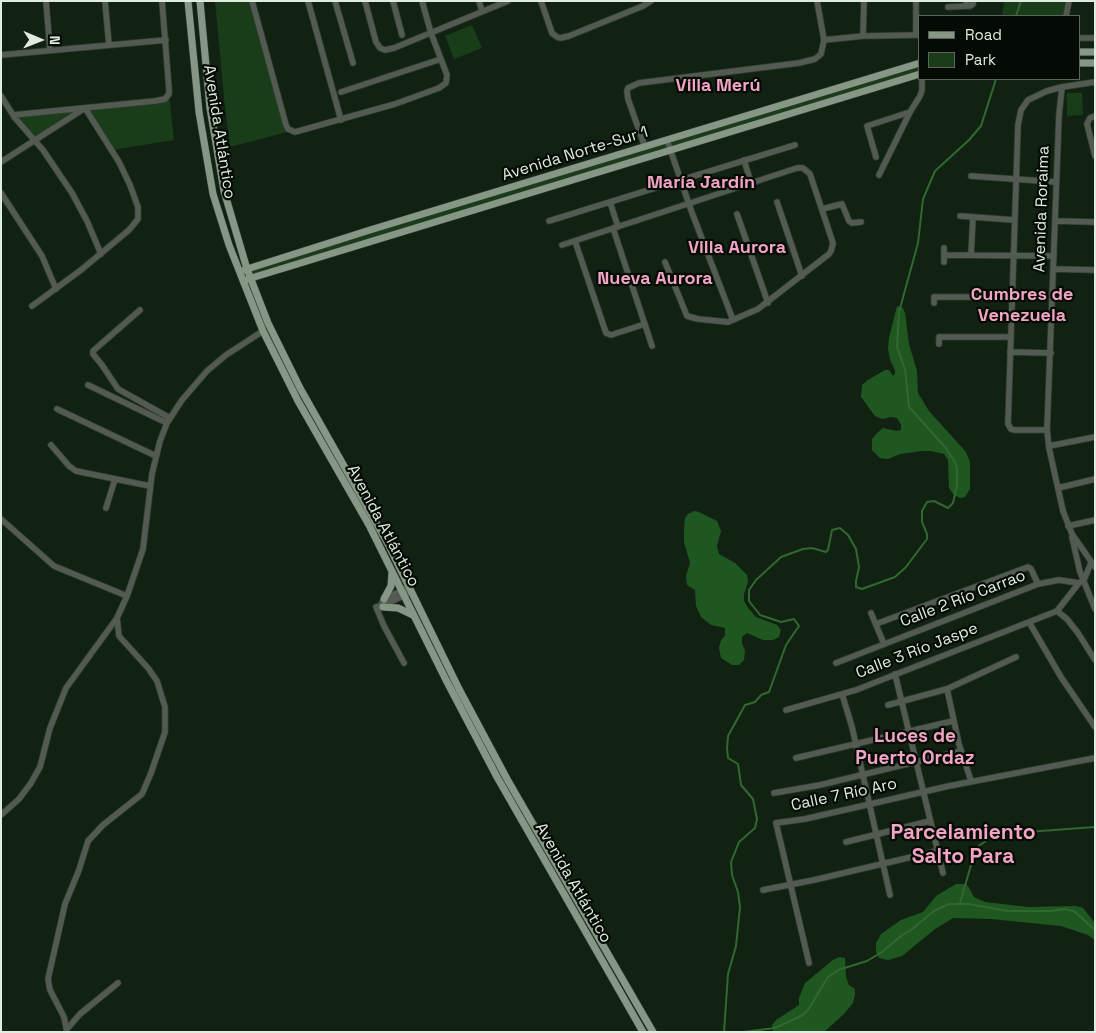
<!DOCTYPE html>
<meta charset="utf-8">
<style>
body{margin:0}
#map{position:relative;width:1096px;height:1033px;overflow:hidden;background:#122212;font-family:"Space Grotesk",sans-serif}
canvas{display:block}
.frame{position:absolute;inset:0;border:2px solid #e1ece0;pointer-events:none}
.legend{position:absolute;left:918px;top:15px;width:162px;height:65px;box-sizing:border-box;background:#040a04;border:1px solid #5c645c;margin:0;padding:6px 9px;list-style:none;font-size:15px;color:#e1ece0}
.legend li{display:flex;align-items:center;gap:10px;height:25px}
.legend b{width:25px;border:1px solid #5c645c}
.north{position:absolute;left:15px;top:15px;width:50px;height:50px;-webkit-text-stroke:4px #040a04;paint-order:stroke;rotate:91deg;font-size:14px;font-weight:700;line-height:20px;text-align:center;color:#e1ece0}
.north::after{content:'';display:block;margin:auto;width:18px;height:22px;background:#e1ece0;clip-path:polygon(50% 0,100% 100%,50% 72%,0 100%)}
</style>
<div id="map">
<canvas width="1096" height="1033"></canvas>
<div class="frame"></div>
<ul class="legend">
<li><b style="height:6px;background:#869785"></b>Road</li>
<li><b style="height:14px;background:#183d18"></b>Park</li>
</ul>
<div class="north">N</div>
</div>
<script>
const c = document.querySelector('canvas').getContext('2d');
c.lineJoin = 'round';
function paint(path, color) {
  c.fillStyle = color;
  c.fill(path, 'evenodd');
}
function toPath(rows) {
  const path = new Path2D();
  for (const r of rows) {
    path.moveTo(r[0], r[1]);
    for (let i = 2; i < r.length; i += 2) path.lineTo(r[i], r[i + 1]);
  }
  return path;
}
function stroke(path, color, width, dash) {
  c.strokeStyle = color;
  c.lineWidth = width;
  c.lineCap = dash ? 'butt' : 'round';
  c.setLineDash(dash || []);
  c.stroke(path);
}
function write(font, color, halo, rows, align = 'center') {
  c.font = font + ' "Space Grotesk",sans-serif';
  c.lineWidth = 4.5;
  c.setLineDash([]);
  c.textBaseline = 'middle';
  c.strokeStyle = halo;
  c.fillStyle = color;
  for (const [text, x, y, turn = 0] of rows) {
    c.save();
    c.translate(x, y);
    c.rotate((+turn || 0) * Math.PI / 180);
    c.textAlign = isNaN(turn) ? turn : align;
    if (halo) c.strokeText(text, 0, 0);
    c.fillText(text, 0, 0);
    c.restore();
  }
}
paint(toPath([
 [215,1,252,1,286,125,291,131,230,147,225,107],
 [1004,1,1069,1,1066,16,1002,16],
 [472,25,482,48,454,59,445,36],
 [920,63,920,74,251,278,247,269],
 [1067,93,1082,93,1083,115,1067,116],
 [169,94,174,140,112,150,85,109,34,140,13,115,155,101]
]), '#183d18');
paint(toPath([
 [897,306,903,308,905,313,909,344,917,371,918,393,929,411,966,452,970,462,970,489,965,497,960,498,953,494,949,488,948,460,944,454,931,451,922,451,900,454,888,459,880,458,872,450,872,439,877,433,883,428,897,431,901,430,901,425,897,418,891,417,882,419,875,416,861,397,862,385,868,380,885,370,889,370,893,376,895,374,895,370,890,360,888,349,889,338],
 [694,511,699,512,717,521,721,531,717,546,719,554,735,563,747,575,748,582,744,594,744,601,748,608,756,617,777,625,781,630,779,637,773,640,763,640,747,633,742,637,742,644,745,650,744,660,739,665,732,665,721,658,719,648,721,640,725,636,725,628,711,625,701,617,696,606,695,590,687,585,686,576,690,563,684,542,684,529,685,518,688,514],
 [956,884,964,884,968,886,974,897,985,902,1028,907,1076,906,1083,908,1095,923,1095,940,1088,935,1061,926,991,919,953,918,935,929,902,956,888,960,879,958,876,952,876,943,881,934,901,920,923,912,936,896],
 [839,957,845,958,846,977,849,985,855,989,855,995,853,1003,844,1014,824,1032,773,1032,772,1025,776,1020,799,1005,799,998,805,983,833,960]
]), '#1e5820');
stroke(toPath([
 [1016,16,1021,1],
 [960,903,976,848,990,838,1013,833,1095,827],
 [724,1032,728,974,736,946,740,907,738,892,732,875,731,862,739,842,755,828,757,819,753,799,741,785,738,764,728,758,727,748,728,736,745,705,755,702,761,695,769,692,786,645,799,626,794,619,781,622,760,615,749,601,749,590,756,580,781,557,803,549,812,548,826,552,828,550,832,530,840,528,848,535,856,549,859,567,856,581,856,587,862,589,895,577,906,567,927,539,927,534,922,522,922,511,927,502,934,501,948,508,953,503,957,485,957,470,955,462,945,447,909,407,905,369,897,347,899,312,918,243,923,199,935,171,969,140,981,126,996,79],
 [743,1032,775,1028,801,1016,808,1010,828,977,838,970,867,961,882,952,902,935,911,930,934,911,949,904,968,904,1008,911,1052,911,1064,909,1074,911,1095,930]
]), '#306930', 2);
const minor = toPath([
 [46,1,50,50],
 [105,1,109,45],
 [252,1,286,125,288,129,295,132,395,104,439,88,446,83,447,75,431,33,422,1],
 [308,1,341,120],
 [335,1,353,63],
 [365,1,376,42,380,48,385,50,394,48,508,1],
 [393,1,402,35],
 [479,1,482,11],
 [541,1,552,33,557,37,560,38,569,36,643,6,651,1],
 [916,1,916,35],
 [966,1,967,5,970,6,973,4,973,1],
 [948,7,968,6],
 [1066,16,1069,1],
 [863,36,864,1],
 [1080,38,1095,38],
 [824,40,863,36,920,35],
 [1,55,166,40],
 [1062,87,1059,115,1047,430,1049,448,1063,511,1072,534,1095,567],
 [341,92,441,59],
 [1,96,15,118,43,150,72,193,87,221,101,254],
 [13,115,155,101,165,99,169,94,169,89,162,1],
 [1095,116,1090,118,1087,124,1095,156],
 [667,140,691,210,733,320],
 [645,147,628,99,627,91,628,88,639,83,799,63,815,59,821,54,824,40,817,1],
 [876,157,867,126,910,112],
 [744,160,751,183],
 [1,162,85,108,119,162,130,185,138,207,138,219,129,230,81,270,32,306],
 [879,175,910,112,920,96,922,90,922,79],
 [971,176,1056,182],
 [681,180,795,145],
 [1,193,42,256,56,289],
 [610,202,618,227],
 [777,202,802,276],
 [822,209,842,204,849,221,852,223,861,222],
 [737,214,768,303],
 [960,216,1014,220],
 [549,221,671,183],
 [1055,221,1094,222],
 [613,228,652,346],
 [575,241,606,333,611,335,645,324],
 [562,245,797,168,803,168,810,174,833,243,831,251,829,254,758,309,728,322,698,319,687,316,665,262],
 [944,248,944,262],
 [944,255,1054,256],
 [971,255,973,217],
 [1053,269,1095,270],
 [934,303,934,297,1012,297],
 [140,310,93,351,93,354,102,365,118,389,170,418],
 [939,344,939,337,1011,337],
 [1010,352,1051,353],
 [88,385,167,423],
 [57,409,156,456],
 [1047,430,1014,430,1011,429,1008,424,1018,125,1021,110,1028,100,1047,91,1062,87,1095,82],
 [51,445,69,466,76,471,150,486],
 [1049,446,1095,437],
 [1058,488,1095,479],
 [106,508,115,479],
 [1,519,54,566,127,596],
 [1068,526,1095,520],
 [1072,537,1080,572,1095,609],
 [1079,583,1057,611,1067,619,1078,633,1095,660],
 [382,606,407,594],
 [871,613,884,644],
 [1029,622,1061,677,1095,727],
 [876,624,1028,567,1031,569,1038,584],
 [404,663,384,626,376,607,380,606,384,599,409,587],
 [836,663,1038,584,1059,580,1079,583,1084,580,1091,563],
 [895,674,943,873],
 [947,689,959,744,971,781],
 [842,694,852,727,890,895],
 [888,705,947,689,1016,657],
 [786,710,856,690,1057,611],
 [796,758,953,721],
 [774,793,820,785,961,751],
 [1,815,19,799,31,783,40,767,50,728,66,688,117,618,127,596,143,549,152,474,160,441,167,423,182,400,207,371,226,355,263,331],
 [846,842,930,821],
 [763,890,814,880,937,851],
 [809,963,776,823,805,819,949,786,1095,758],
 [67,1029,80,1014,118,983],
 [67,1032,64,1017,50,990,48,979,65,904,79,870,88,841,103,825,142,794,151,773,165,732,165,707,157,681,148,668,119,636,117,618]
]);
const major = toPath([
 [188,1,199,112,213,194,229,245,263,331,298,401,369,525,446,680,497,777,643,1032],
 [200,1,210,108,224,191,247,269,268,323,300,388,388,544,459,689,507,779,653,1032],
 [1080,52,1095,52],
 [1080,63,1095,63],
 [244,270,370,230,920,63],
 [248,279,920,74],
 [384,599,391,586,392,572],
 [383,607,398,608,413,615]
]);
stroke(minor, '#2f3e2f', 7);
stroke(major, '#2f3e2f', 8);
stroke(minor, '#525a51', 5.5);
stroke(major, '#869785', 7);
write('16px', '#e1ece0', '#040a04', [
 ["Avenida Atlántico",219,132,81],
 ["Avenida Norte-Sur 1",575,154,-17],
 ["Avenida Roraima",1042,209,-88],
 ["Avenida Atlántico",383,526,62],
 ["Calle 2 Río Carrao",963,599,-21],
 ["Calle 3 Río Jaspe",917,651,-21],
 ["Calle 7 Río Aro",844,795,-12],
 ["Avenida Atlántico",573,883,60]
]);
write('bold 18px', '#f2a4c4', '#040a04', [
 ["Villa Merú",718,86],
 ["María Jardín",701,183],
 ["Villa Aurora",737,248],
 ["Nueva Aurora",655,279],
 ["Cumbres de",1022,295],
 ["Venezuela",1022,316]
]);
write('bold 19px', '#f2a4c4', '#040a04', [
 ["Luces de",915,737],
 ["Puerto Ordaz",915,759]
]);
write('bold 21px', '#f2a4c4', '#040a04', [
 ["Parcelamiento",963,833],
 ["Salto Para",963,857]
]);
</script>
